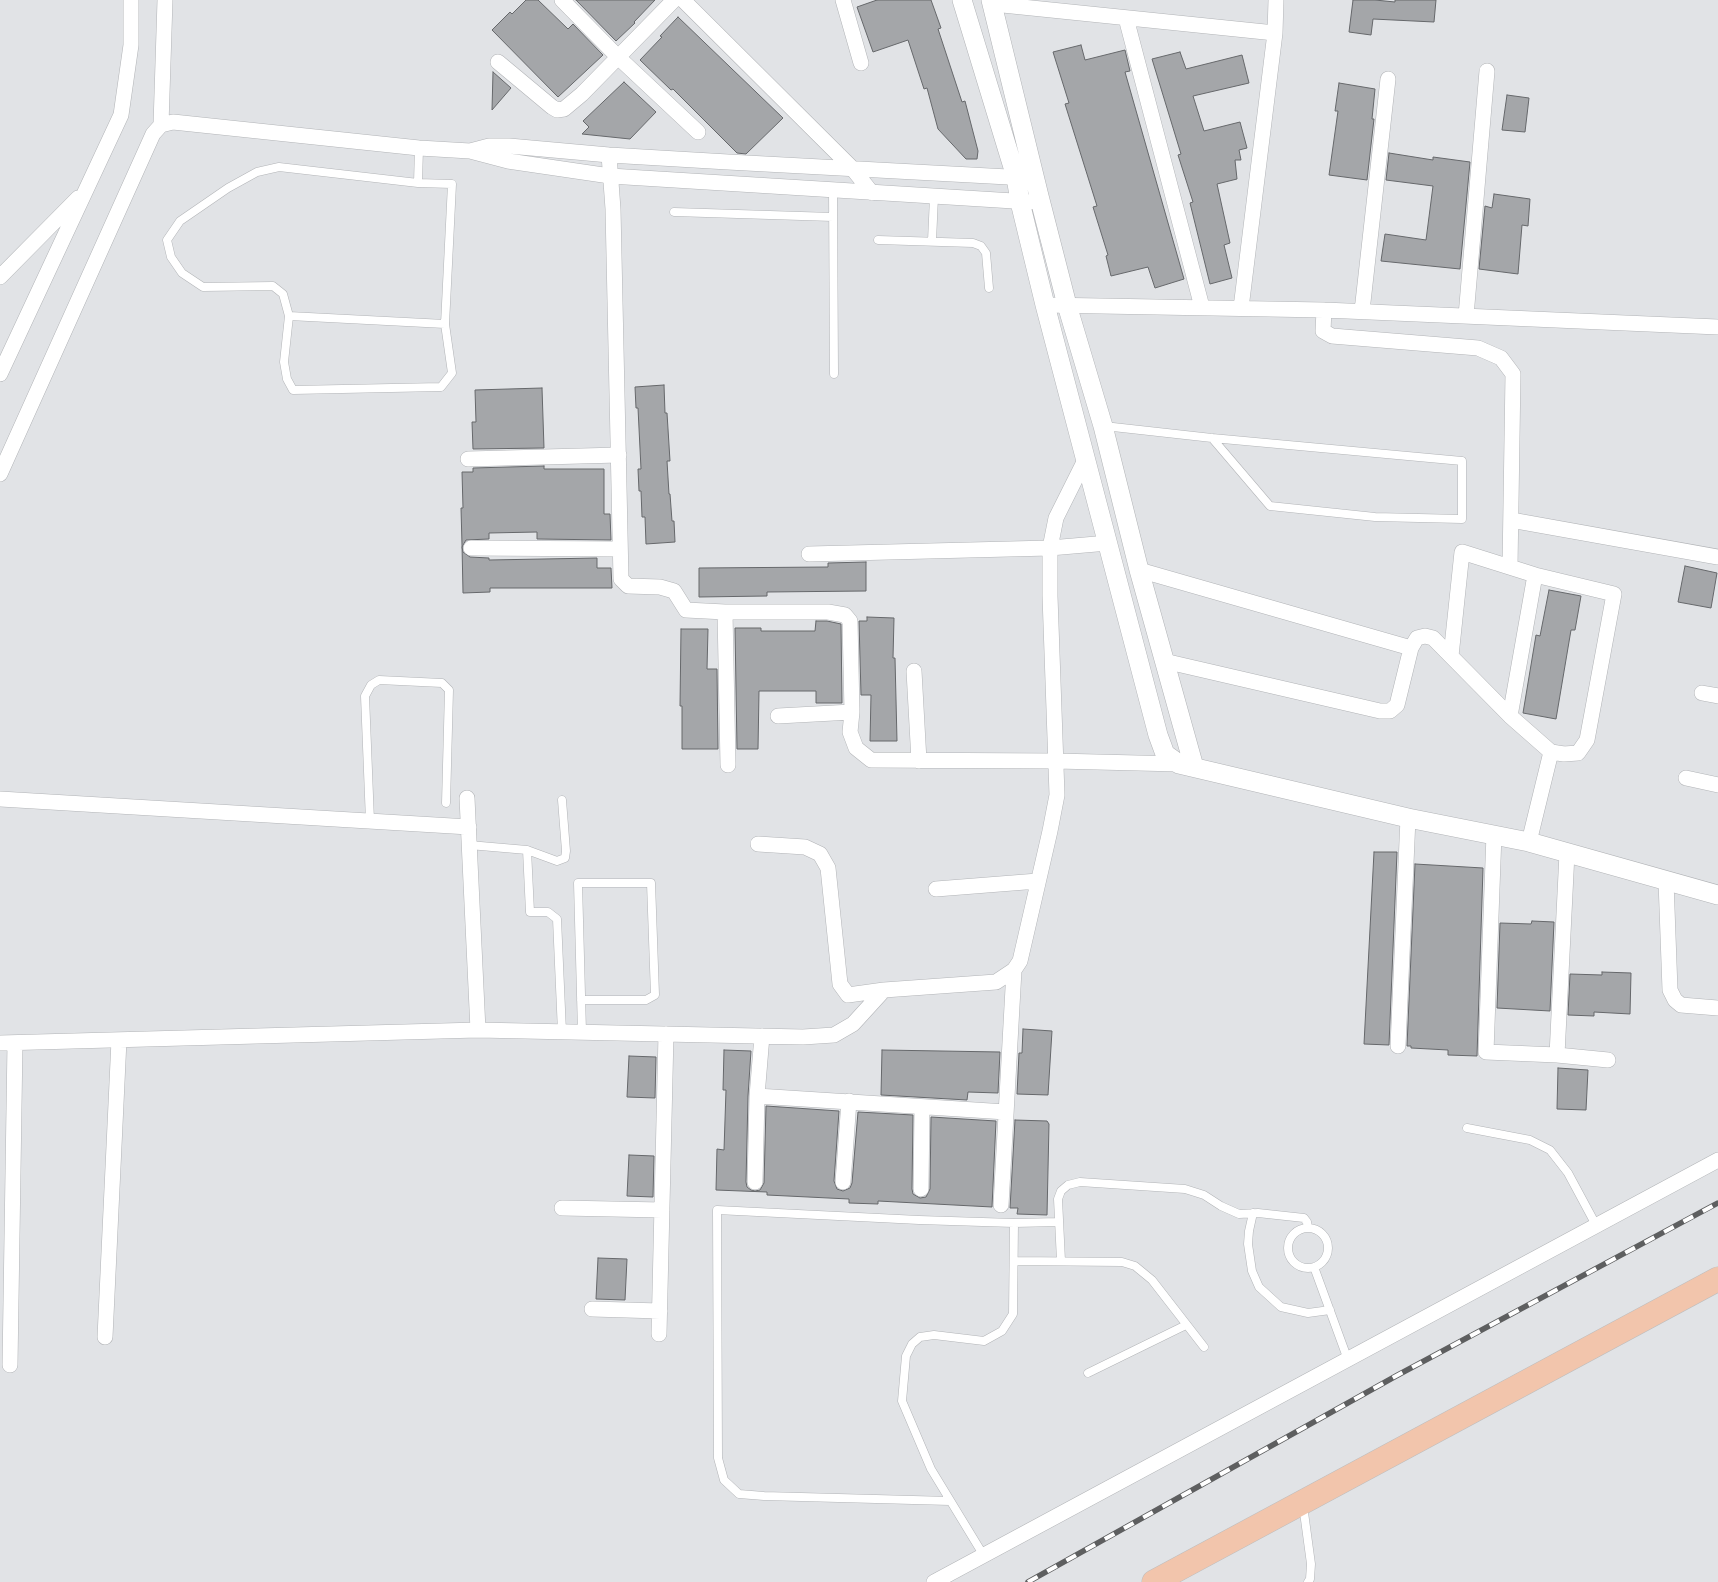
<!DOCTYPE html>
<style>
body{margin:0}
canvas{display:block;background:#e1e3e6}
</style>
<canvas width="1718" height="1582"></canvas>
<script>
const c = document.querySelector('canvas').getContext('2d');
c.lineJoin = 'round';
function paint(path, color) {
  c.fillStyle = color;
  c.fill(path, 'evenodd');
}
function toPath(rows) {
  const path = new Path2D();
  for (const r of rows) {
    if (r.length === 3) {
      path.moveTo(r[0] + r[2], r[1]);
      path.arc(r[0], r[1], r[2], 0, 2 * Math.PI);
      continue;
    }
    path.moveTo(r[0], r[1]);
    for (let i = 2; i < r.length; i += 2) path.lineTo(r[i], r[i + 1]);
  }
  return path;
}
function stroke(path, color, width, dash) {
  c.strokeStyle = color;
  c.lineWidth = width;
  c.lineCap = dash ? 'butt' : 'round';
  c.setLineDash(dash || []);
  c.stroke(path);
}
const building = toPath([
 [526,0,538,0,568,29,573,24,603,55,558,97,492,30,510,12,512,14,526,0],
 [576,0,655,0,634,22,635,23,616,41,576,0],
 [877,0,931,0,941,28,938,29,962,102,965,101,978,151,977,159,966,159,938,129,927,88,924,89,908,40,873,52,857,7,877,0],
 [1353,0,1375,0,1395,2,1395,0,1436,0,1434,22,1373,19,1371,35,1349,32,1353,0],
 [678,17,783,118,746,154,737,153,673,89,671,90,640,60,662,37,660,36,678,17],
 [1081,45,1085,60,1125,50,1130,71,1125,72,1184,279,1155,288,1148,267,1111,276,1106,256,1108,255,1093,207,1097,206,1065,104,1069,103,1053,52,1081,45],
 [1180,52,1186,69,1242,55,1249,83,1193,96,1204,131,1240,122,1247,148,1239,150,1241,160,1235,160,1237,179,1217,184,1230,243,1224,245,1232,278,1210,284,1190,203,1193,202,1178,155,1181,154,1152,59,1180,52],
 [493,72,511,88,492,110,493,72],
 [624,82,656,112,630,139,582,134,589,127,583,121,624,82],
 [1339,83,1375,89,1372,119,1374,119,1367,180,1329,175,1338,111,1335,111,1339,83],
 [1507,95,1529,98,1525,132,1502,130,1507,95],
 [1389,153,1433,160,1433,157,1470,162,1460,269,1381,261,1385,234,1426,240,1433,186,1386,180,1389,153],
 [1494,194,1530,199,1528,226,1522,225,1518,274,1479,269,1485,206,1492,208,1494,194],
 [664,385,665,413,667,413,670,461,667,461,669,494,670,494,672,521,674,521,675,542,646,544,645,517,642,517,641,491,639,491,638,469,641,469,638,408,636,408,635,387,664,385],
 [542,388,544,448,473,449,472,422,476,422,475,390,542,388],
 [544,466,544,469,604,469,604,514,610,514,611,540,537,539,537,532,489,533,489,539,466,540,462,547,463,552,470,557,489,558,489,560,597,558,597,568,611,568,612,588,490,588,490,592,463,593,462,545,461,508,463,508,462,472,473,472,473,468,544,466],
 [866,562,866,591,767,592,767,596,699,597,699,568,828,567,828,563,866,562],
 [1685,566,1717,573,1711,608,1678,602,1685,566],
 [1549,590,1581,596,1575,630,1571,630,1556,719,1523,713,1536,635,1540,636,1549,590],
 [867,617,894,618,893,658,895,658,897,741,870,741,871,695,861,695,859,621,867,621,867,617],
 [816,621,827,621,841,624,842,703,816,703,816,691,759,691,758,749,737,749,735,628,761,628,761,631,815,631,816,621],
 [681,629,708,629,707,669,717,669,718,749,682,749,682,706,680,706,681,629],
 [1374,852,1397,852,1389,1045,1364,1044,1374,852],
 [1415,864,1483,868,1477,1056,1448,1055,1448,1050,1411,1048,1411,1046,1407,1046,1415,864],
 [1532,921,1554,922,1550,1011,1497,1008,1500,923,1531,924,1532,921],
 [1602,972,1631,973,1630,1014,1594,1012,1594,1016,1568,1015,1570,974,1602,975,1602,972],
 [1023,1029,1052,1031,1048,1095,1017,1094,1019,1053,1022,1053,1023,1029],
 [724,1050,751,1051,748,1096,746,1182,747,1187,751,1190,755,1191,760,1190,764,1183,766,1106,839,1111,834,1181,837,1189,843,1191,850,1188,852,1183,858,1112,913,1115,912,1189,913,1194,920,1198,926,1197,930,1189,931,1117,996,1121,992,1207,878,1201,878,1204,849,1203,849,1199,767,1195,767,1192,716,1190,717,1149,724,1150,726,1090,723,1090,724,1050],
 [882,1050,1000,1052,998,1093,968,1092,967,1100,881,1095,882,1050],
 [629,1056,656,1057,655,1098,627,1097,629,1056],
 [1558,1068,1588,1070,1586,1110,1557,1109,1558,1068],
 [1015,1120,1047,1121,1049,1124,1047,1215,1017,1214,1018,1208,1010,1208,1015,1120],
 [629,1155,654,1156,653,1197,627,1196,629,1155],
 [598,1258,627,1259,625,1300,596,1299,598,1258]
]);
paint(building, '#a4a6a9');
stroke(building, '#66686b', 1);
const service = toPath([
 [279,167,418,183,452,184,445,324,452,373,441,387,293,390,287,379,284,362,289,316,283,294,273,286,203,287,182,273,171,257,167,240,180,221,228,188,257,172,279,167],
 [418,183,419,148],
 [833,190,834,374],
 [674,212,833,217],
 [878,240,973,243,981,246,986,253,989,288],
 [932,241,934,197],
 [289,316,445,324],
 [1104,426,1212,438,1462,461,1462,519,1375,517,1270,506,1212,438],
 [370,821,365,696,371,685,379,680,442,683,449,690,446,803],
 [469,845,527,850,530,912,548,912,557,919,562,1032],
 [527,850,557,861,565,858,566,851,562,800],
 [581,1000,646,1000,655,995,651,883,578,883,582,1032],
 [1467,1128,1530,1140,1550,1150,1568,1173,1596,1225],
 [1253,1213,1249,1231,1248,1244,1252,1271,1259,1287,1281,1307,1308,1313,1330,1310],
 [1308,1248,20],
 [1014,1261,1122,1262,1135,1266,1152,1280,1204,1347],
 [1061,1261,1058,1199,1061,1191,1068,1185,1080,1182,1185,1189,1204,1195,1221,1206,1239,1214,1258,1213,1304,1218,1307,1222,1308,1228],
 [1314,1267,1348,1360],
 [1088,1373,1186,1325],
 [950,1501,764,1496,739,1494,724,1480,718,1458,717,1210,919,1220,1014,1223,1059,1222],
 [1303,1505,1311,1564,1310,1579,1308,1582],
 [984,1556,931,1469,902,1401,906,1356,912,1344,920,1337,934,1335,984,1341,1002,1331,1013,1314,1014,1223]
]);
const minor = toPath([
 [562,0,619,58,698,132],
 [683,0,852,168,872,193],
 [843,0,861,63],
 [993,4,1275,33],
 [1126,18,1202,307],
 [498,62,552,107,557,110,564,109,582,94,674,0],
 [161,125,165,0],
 [470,151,489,146,509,146,609,155,728,162,1027,178],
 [609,155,613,209,621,579,628,586,660,587,674,591,686,610,725,612,828,612,845,615,850,621,852,712,850,732,856,748,871,760,1056,761,1179,764],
 [0,277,78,198],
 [1045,305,1324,310,1718,327],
 [1241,308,1275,33,1276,0],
 [1324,310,1323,331,1332,336,1478,348,1501,358,1513,374,1510,567],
 [1362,311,1388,79],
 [1466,316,1487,71],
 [0,374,121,115,131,45,131,0],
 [468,459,619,455],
 [0,474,153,134,161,125,173,122,419,148,470,151,508,161,610,176,1030,202],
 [1511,520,1718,557],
 [471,548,620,549],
 [809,554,1050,548,1108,543],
 [1139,570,1411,648],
 [725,612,728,765],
 [1451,656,1462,552,1535,575],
 [1164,661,1380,711,1390,711,1397,705,1411,648,1417,638,1425,636,1433,638,1510,716,1551,752,1529,842],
 [914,671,919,761],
 [1702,693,1718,696],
 [778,716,852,712],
 [1510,716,1535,575,1614,594,1587,740,1578,753,1564,754,1551,752],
 [1686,778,1718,785],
 [467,798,478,1030,803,1037,834,1035,853,1024,884,990],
 [0,799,469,827],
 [1494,834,1486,1052,1557,1055,1567,853],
 [758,844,805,847,820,854,828,868,840,984,848,995,884,990,996,982,1014,970],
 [1666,881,1670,990,1675,1000,1681,1005,1718,1008],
 [936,889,1038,881],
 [762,1036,757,1096,1006,1112],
 [0,1043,478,1030],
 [1398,1046,1408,818],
 [1557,1055,1608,1060],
 [755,1182,757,1096],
 [843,1182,849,1101],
 [921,1189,922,1107],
 [1001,1205,1014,970,1020,961,1050,831,1057,795,1050,596,1050,548,1056,518,1086,458],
 [562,1208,662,1210],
 [592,1309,660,1311],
 [659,1334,666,1034],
 [105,1337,119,1040],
 [10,1365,15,1043],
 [934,1582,1718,1160]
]);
const tertiary = toPath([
 [962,0,1016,177,1020,202,1045,305,1158,735,1165,754,1179,764,1408,818,1529,842,1718,895],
 [991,0,1039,196,1067,305,1103,426,1139,570,1194,767]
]);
const primary = toPath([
 [1154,1582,1718,1279]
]);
stroke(service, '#b2b4b7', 9);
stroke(minor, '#b2b4b7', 16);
stroke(tertiary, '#b2b4b7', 20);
stroke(primary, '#bebebe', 25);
stroke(service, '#fff', 8);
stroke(minor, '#fff', 15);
stroke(tertiary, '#fff', 19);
stroke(primary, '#f2c5ac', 24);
const rail = toPath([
 [1028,1582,1396,1376,1718,1203]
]);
stroke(rail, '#5e5f60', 5.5);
stroke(rail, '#fff', 4, [11]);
</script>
